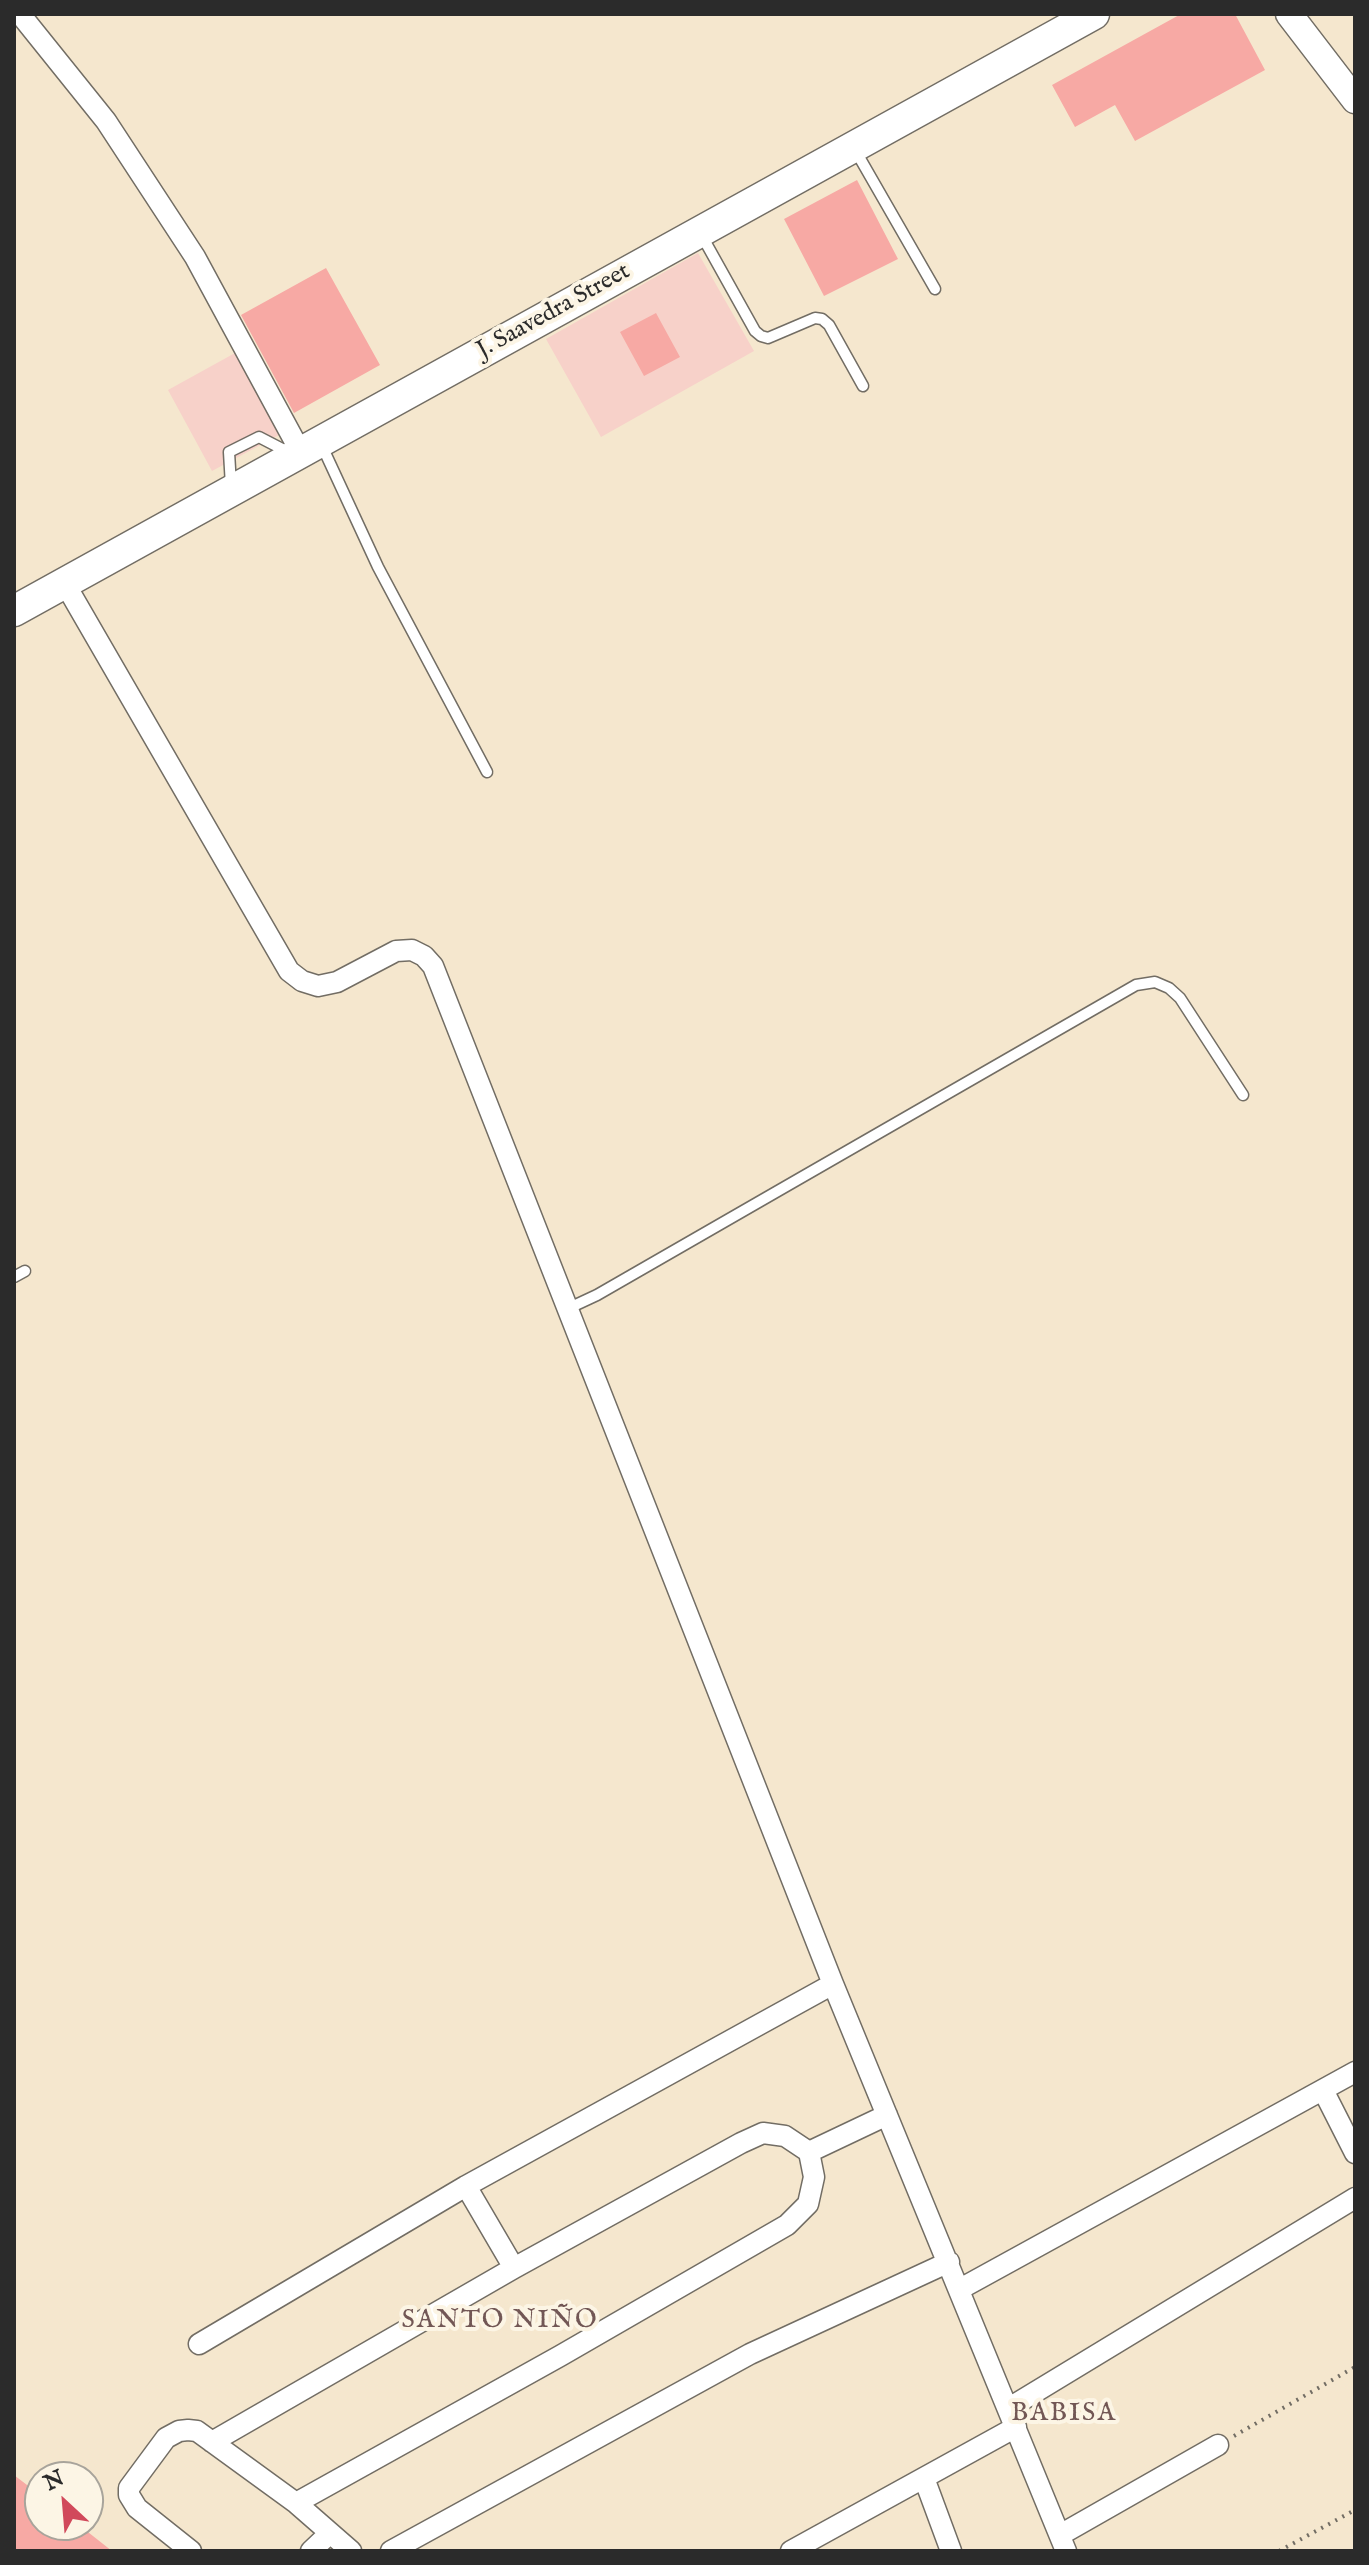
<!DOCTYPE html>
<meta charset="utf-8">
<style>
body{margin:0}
#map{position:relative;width:1369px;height:2565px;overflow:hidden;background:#f5e7ce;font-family:"IM FELL English",serif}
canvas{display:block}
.frame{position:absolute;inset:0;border:16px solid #2b2b2b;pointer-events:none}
.north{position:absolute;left:24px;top:2461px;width:80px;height:80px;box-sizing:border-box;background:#fcf5e5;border:2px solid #a8a49b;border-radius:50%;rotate:334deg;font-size:22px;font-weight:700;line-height:32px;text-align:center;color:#2b2b2b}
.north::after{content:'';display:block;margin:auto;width:28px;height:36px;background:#d1495b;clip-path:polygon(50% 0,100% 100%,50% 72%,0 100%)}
</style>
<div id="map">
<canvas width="1369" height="2565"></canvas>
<div class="frame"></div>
<div class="north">N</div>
</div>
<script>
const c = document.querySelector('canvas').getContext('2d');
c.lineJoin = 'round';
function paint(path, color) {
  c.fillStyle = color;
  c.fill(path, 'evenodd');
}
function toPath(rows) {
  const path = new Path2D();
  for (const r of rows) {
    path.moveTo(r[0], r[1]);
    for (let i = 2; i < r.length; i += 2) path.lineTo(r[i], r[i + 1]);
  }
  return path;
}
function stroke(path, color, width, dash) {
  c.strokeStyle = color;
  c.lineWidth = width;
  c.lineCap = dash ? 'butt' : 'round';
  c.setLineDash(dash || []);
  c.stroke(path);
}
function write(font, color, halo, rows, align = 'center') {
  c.font = font + ' "IM FELL English",serif';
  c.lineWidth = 8;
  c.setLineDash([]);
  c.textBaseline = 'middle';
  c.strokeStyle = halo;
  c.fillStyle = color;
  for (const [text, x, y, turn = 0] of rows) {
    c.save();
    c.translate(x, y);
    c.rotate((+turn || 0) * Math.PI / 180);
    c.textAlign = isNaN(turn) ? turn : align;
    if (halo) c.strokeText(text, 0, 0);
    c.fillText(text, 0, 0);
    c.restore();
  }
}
paint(toPath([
 [698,253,754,351,601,437,546,339],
 [235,353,279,435,212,471,168,390]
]), '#f7d1c9');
paint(toPath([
 [1181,14,1235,14,1265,70,1135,141,1115,105,1075,127,1052,85],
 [857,180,898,259,824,296,784,219],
 [326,268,380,365,294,413,241,315],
 [656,313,680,357,644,376,620,332],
 [14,2475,40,2495,40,2525,79,2525,112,2551,14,2551]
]), '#f7a9a4');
const service = toPath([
 [854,148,935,289],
 [702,236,755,331,761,336,768,338,815,318,822,319,829,325,863,386],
 [322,446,378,567,487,772],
 [231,486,229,452,259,437,288,452],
 [14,1277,25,1271],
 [567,1309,597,1295,1136,985,1155,982,1169,988,1180,998,1243,1095]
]);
const minor = toPath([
 [20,14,106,121,195,257,300,451],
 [64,582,289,971,302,981,318,986,337,982,396,951,412,950,424,956,433,966,833,1984,1066,2551],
 [1323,2090,1355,2153],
 [809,2152,887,2115],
 [466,2186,514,2268],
 [960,2289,1355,2072],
 [199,2344,466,2186,833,1984],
 [1009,2408,1355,2198],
 [212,2442,514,2268,741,2143,763,2133,785,2136,809,2152,814,2177,808,2204,787,2225,560,2356,296,2503],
 [924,2478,951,2551],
 [1060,2535,1218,2445],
 [191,2551,137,2508,129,2495,129,2488,166,2438,179,2431,188,2430,197,2431,296,2503,351,2551],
 [311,2551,330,2533],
 [391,2551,750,2354,949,2262],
 [791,2551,1016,2427]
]);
const tertiary = toPath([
 [1289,14,1355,100]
]);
const secondary = toPath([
 [14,611,1094,14]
]);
stroke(service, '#726d64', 13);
stroke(minor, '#726d64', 23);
stroke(tertiary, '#726d64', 29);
stroke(secondary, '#726d64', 33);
stroke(toPath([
 [1234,2436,1355,2367],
 [1279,2551,1355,2510]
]), '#726d64', 4, [2, 6]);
stroke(service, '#fff', 10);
stroke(minor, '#fff', 20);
stroke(tertiary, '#fff', 26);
stroke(secondary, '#fff', 30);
write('24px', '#2b2b2b', '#fcf5e5', [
 ["J. Saavedra Street",554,312,-29]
]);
c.letterSpacing = '2px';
write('26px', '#725755', '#fcf5e5', [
 ["SANTO NIÑO",500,2322],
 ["BABISA",1064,2415]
]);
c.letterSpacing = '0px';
</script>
